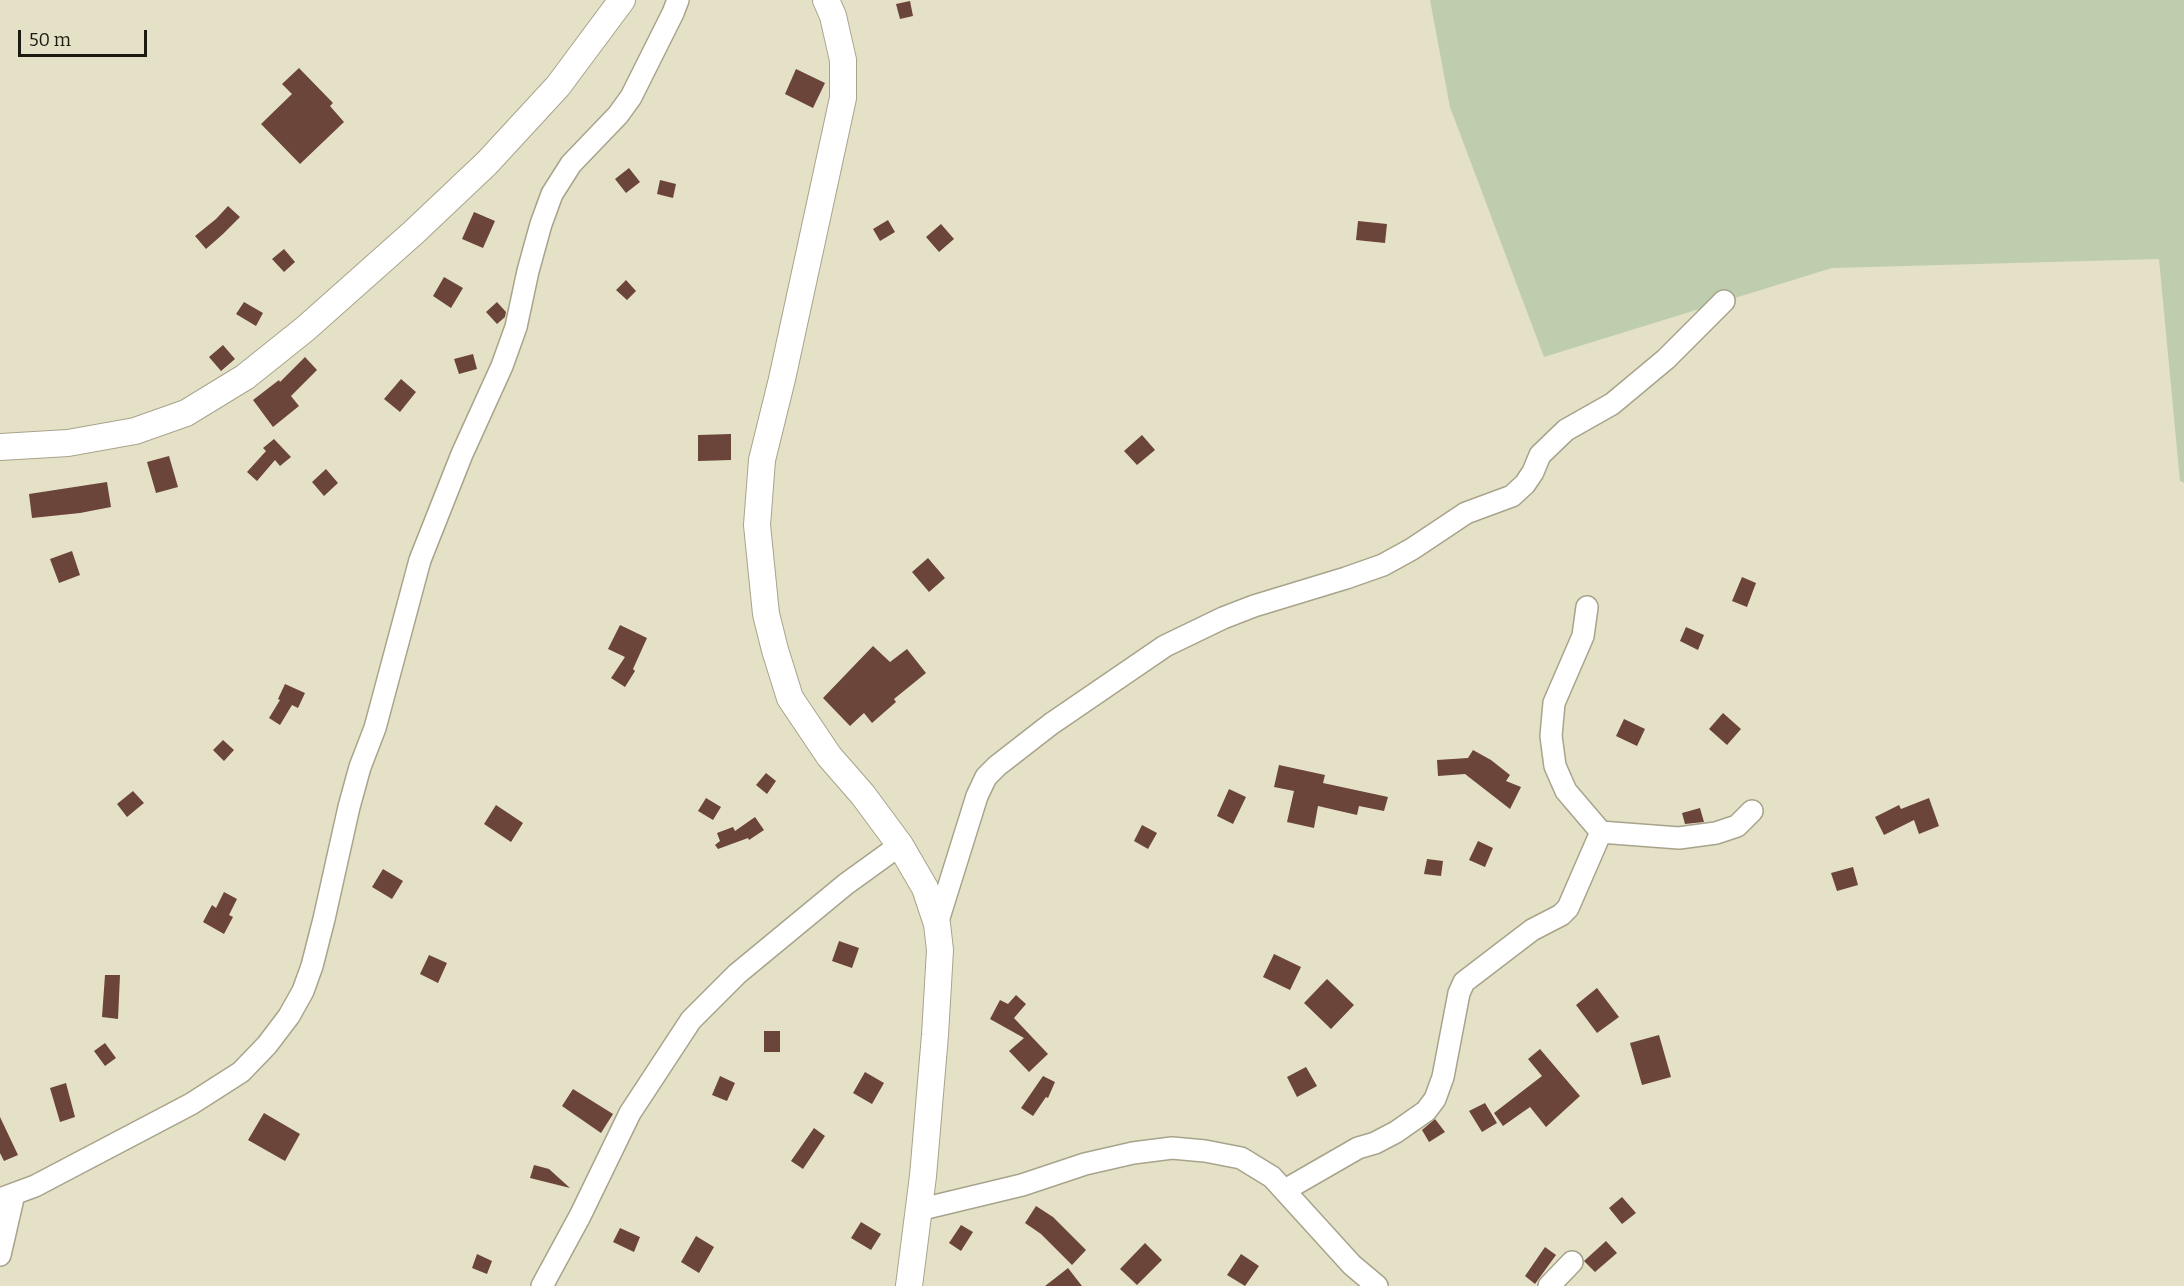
<!DOCTYPE html>
<style>
body{margin:0}
#map{position:relative;width:2184px;height:1286px;overflow:hidden;background:#e5e1c7;font-family:Bitter,serif}
canvas{display:block}
.scale{position:absolute;left:18px;top:30px;width:129px;height:27px;box-sizing:border-box;border:3px solid #1c1b11;border-top:0;padding-left:8px;font-size:18px;line-height:21px;white-space:nowrap;color:#1c1b11;-webkit-text-stroke:4px #e5e1c7;paint-order:stroke}
</style>
<div id="map">
<canvas width="2184" height="1286"></canvas>
<div class="scale">50 m</div>
</div>
<script>
const c = document.querySelector('canvas').getContext('2d');
c.lineJoin = 'round';
function paint(path, color) {
  c.fillStyle = color;
  c.fill(path, 'evenodd');
}
function toPath(rows) {
  const path = new Path2D();
  for (const r of rows) {
    path.moveTo(r[0], r[1]);
    for (let i = 2; i < r.length; i += 2) path.lineTo(r[i], r[i + 1]);
  }
  return path;
}
function stroke(path, color, width, dash) {
  c.strokeStyle = color;
  c.lineWidth = width;
  c.lineCap = dash ? 'butt' : 'round';
  c.setLineDash(dash || []);
  c.stroke(path);
}
paint(toPath([
 [1430,0,2184,0,2184,483,2180,481,2159,259,1832,268,1544,357,1450,107]
]), '#becdad');
paint(toPath([
 [910,1,913,16,900,19,896,4],
 [299,68,333,103,330,106,344,122,300,164,261,124,292,94,282,84],
 [796,69,825,83,813,108,785,94],
 [629,168,640,182,626,193,615,179],
 [660,180,676,184,673,198,657,194],
 [228,206,240,217,223,234,206,249,195,236,216,219],
 [474,212,495,221,483,248,462,239],
 [888,220,895,232,880,241,873,229],
 [1358,221,1387,224,1385,243,1356,240],
 [941,224,954,239,939,252,926,237],
 [284,249,295,262,284,272,272,259],
 [444,277,463,288,451,308,433,296],
 [626,280,636,291,627,300,616,290],
 [244,302,263,313,256,326,236,314],
 [497,302,506,312,505,317,497,324,486,312],
 [223,345,235,359,221,371,209,357],
 [473,354,477,369,459,374,454,359],
 [305,357,317,370,291,396,299,406,273,427,253,400,279,380,280,382],
 [401,379,416,392,400,412,384,399],
 [731,434,731,460,698,461,698,435],
 [1142,435,1155,450,1137,465,1124,451],
 [274,439,291,457,280,466,275,460,257,481,247,472,266,451,263,448],
 [169,456,178,487,156,493,147,462],
 [326,469,338,483,324,496,312,482],
 [107,482,111,507,80,513,32,518,29,494],
 [72,551,80,575,59,583,50,559],
 [928,558,945,578,929,592,912,572],
 [1742,577,1756,583,1747,607,1732,601],
 [620,625,647,638,633,669,635,671,625,687,611,678,625,657,608,649],
 [1686,627,1704,635,1698,650,1680,641],
 [873,646,890,662,907,649,926,673,894,699,896,702,872,723,864,713,850,726,823,698],
 [285,684,305,693,298,708,292,705,280,725,269,718,280,700,278,699],
 [1723,713,1741,729,1727,745,1709,729],
 [1624,719,1645,729,1637,746,1616,736],
 [223,740,234,750,224,761,213,750],
 [1473,750,1491,760,1510,775,1506,781,1521,787,1510,809,1465,774,1438,776,1437,760,1468,758],
 [1279,765,1325,775,1323,783,1388,797,1384,811,1359,806,1357,815,1318,806,1314,828,1287,822,1294,791,1274,787],
 [766,773,776,781,767,794,756,785],
 [1229,789,1246,797,1233,824,1217,816],
 [133,791,144,803,127,817,117,804],
 [706,798,721,807,713,820,698,811],
 [1929,798,1939,826,1919,834,1914,820,1884,835,1875,817,1899,805,1901,809],
 [496,805,523,823,511,842,484,824],
 [1700,808,1704,822,1685,824,1682,813],
 [755,817,764,830,749,840,748,838,718,849,715,845,720,841,717,833,733,827,735,831],
 [1142,825,1157,833,1148,849,1134,841],
 [1478,841,1493,848,1485,867,1469,860],
 [1427,859,1443,861,1441,876,1424,874],
 [1853,867,1858,885,1837,891,1831,873],
 [383,869,403,881,392,899,372,887],
 [224,892,237,899,229,915,233,917,224,934,203,922,212,905,216,908],
 [839,941,859,948,852,968,832,961],
 [1274,954,1301,967,1290,990,1263,977],
 [429,955,447,963,438,983,420,974],
 [105,975,120,975,118,1019,102,1017],
 [1327,979,1354,1005,1331,1029,1304,1003],
 [1597,988,1619,1017,1597,1033,1576,1005],
 [1016,995,1026,1004,1014,1018,1048,1054,1029,1072,1009,1051,1024,1038,990,1019,1000,1000,1008,1004],
 [764,1031,780,1031,780,1052,764,1052],
 [1659,1035,1671,1077,1642,1085,1630,1043],
 [105,1043,116,1058,105,1066,94,1051],
 [1540,1049,1580,1096,1546,1127,1530,1107,1503,1126,1494,1113,1542,1076,1528,1059],
 [1306,1067,1317,1086,1297,1097,1287,1077],
 [865,1072,884,1083,872,1104,853,1093],
 [720,1076,735,1083,727,1101,712,1095],
 [1043,1076,1055,1082,1048,1098,1046,1097,1033,1116,1021,1108],
 [66,1083,75,1117,60,1122,50,1088],
 [573,1089,613,1114,601,1133,562,1106],
 [1485,1103,1497,1123,1482,1132,1469,1111],
 [264,1113,300,1134,285,1161,248,1140],
 [0,1117,18,1155,4,1161,0,1153],
 [1435,1119,1445,1132,1429,1142,1422,1130],
 [814,1128,825,1136,803,1169,791,1161],
 [534,1165,549,1169,570,1188,530,1178],
 [1622,1197,1636,1213,1622,1224,1609,1208],
 [1036,1206,1053,1217,1086,1250,1072,1265,1041,1234,1025,1223],
 [861,1222,881,1234,871,1250,851,1238],
 [961,1225,973,1232,961,1251,949,1243],
 [620,1228,640,1237,634,1252,613,1242],
 [696,1236,714,1247,699,1273,681,1262],
 [1606,1241,1617,1253,1595,1272,1584,1261],
 [1145,1243,1162,1260,1137,1285,1120,1269],
 [1545,1247,1556,1255,1535,1284,1525,1276],
 [477,1254,492,1261,487,1274,472,1268],
 [1241,1254,1259,1266,1245,1286,1227,1275],
 [1068,1268,1082,1286,1045,1286,1063,1272]
]), '#6b443a');
const minor = toPath([
 [1587,607,1583,636,1554,703,1551,736,1555,766,1566,791,1601,832,1613,833,1679,838,1716,833,1737,826,1752,811],
 [937,924,977,796,986,777,997,766,1051,724,1165,646,1223,618,1254,606,1346,578,1383,565,1412,549,1466,513,1512,496,1525,484,1533,472,1540,455,1566,430,1612,404,1666,359,1724,301],
 [1285,1190,1358,1148,1375,1143,1396,1132,1426,1111,1435,1099,1443,1077,1459,993,1464,982,1532,930,1561,915,1568,908,1601,832],
 [0,1199,35,1186,191,1104,241,1072,267,1045,289,1016,303,991,312,966,324,919,349,807,360,767,375,728,420,560,462,454,502,366,516,327,528,271,541,224,552,194,571,164,618,115,631,97,673,13,678,0],
 [918,1210,1022,1185,1085,1164,1133,1153,1172,1148,1205,1151,1241,1158,1272,1177,1352,1265,1377,1286],
 [0,1255,14,1194],
 [542,1286,580,1216,630,1113,691,1020,737,974,846,884,900,845],
 [1549,1286,1572,1262]
]);
const major = toPath([
 [826,0,833,16,843,60,843,98,782,379,762,460,757,525,766,614,775,650,790,698,829,756,863,795,900,845,925,888,937,924,940,950,935,1035,923,1176,909,1286],
 [0,447,68,443,135,431,186,413,245,377,305,329,413,233,487,163,558,86,622,0]
]);
stroke(minor, '#a8a38b', 24);
stroke(major, '#a8a38b', 28);
stroke(minor, '#fff', 21);
stroke(major, '#fff', 26);
</script>
